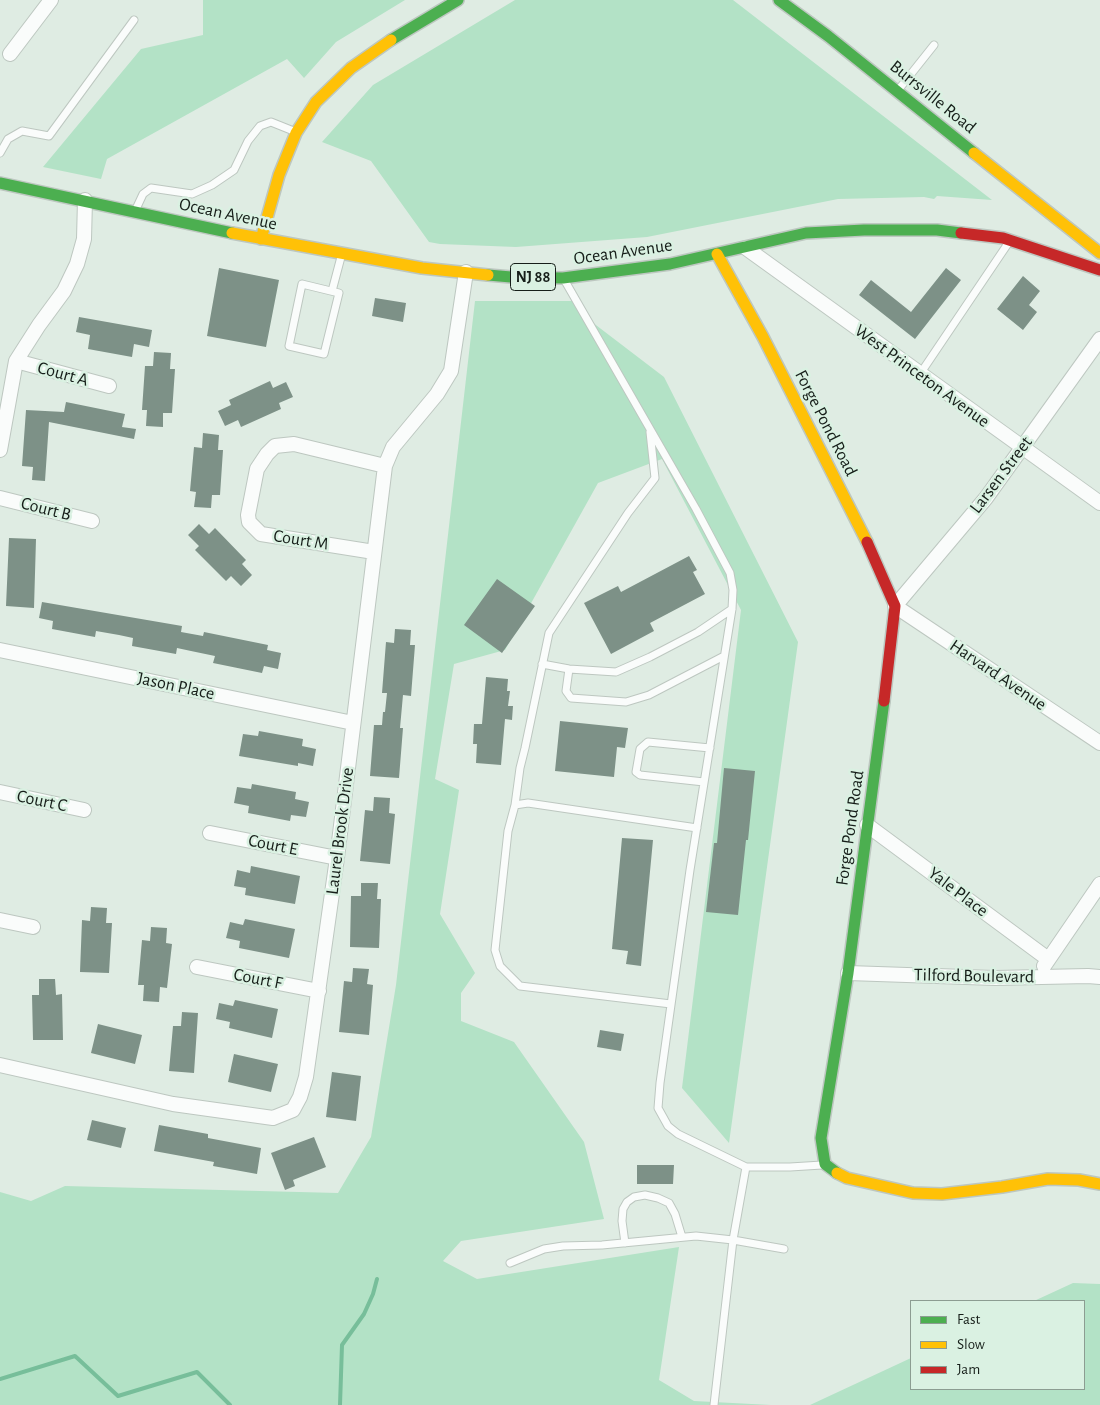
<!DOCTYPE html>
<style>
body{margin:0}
#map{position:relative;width:1100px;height:1405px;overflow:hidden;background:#dfece3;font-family:"Alegreya Sans",sans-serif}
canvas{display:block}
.legend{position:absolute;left:910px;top:1300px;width:175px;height:90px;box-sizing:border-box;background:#daf1e2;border:1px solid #8c9d92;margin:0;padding:6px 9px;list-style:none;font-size:15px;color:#161e19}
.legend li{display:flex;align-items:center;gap:10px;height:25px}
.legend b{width:25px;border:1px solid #8c9d92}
</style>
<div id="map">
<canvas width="1100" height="1405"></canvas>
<ul class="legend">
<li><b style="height:6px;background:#4caf50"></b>Fast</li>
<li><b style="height:6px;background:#ffc107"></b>Slow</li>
<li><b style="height:6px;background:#c62828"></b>Jam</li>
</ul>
</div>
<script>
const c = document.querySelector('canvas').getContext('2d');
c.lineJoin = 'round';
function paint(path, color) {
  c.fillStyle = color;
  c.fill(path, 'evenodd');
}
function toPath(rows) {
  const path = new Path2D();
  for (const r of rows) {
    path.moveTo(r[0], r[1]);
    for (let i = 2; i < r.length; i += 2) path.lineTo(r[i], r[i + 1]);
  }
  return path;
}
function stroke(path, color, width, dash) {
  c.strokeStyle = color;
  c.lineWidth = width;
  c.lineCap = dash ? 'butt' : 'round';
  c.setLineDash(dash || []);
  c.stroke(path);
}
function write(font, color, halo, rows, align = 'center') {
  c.font = font + ' "Alegreya Sans",sans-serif';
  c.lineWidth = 5;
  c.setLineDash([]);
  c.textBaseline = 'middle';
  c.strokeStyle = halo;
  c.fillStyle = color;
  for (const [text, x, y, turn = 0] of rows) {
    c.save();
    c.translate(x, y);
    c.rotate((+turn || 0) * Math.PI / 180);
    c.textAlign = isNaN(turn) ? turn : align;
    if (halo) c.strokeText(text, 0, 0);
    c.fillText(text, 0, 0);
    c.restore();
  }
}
paint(toPath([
 [203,0,405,0,336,42,304,78,287,59,107,159,101,179,43,167,141,49,203,35],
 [515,0,733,0,992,200,937,196,934,199,924,197,838,199,647,237,516,247,440,244,429,242,371,161,322,142,373,85],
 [475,301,580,301,588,319,664,377,798,642,729,1143,682,1088,741,610,662,459,598,483,505,650,454,664,435,779,459,790,440,914,475,973,461,993,461,1021,514,1042,584,1142,604,1219,461,1241,443,1261,477,1279,679,1247,659,1380,694,1401,771,1405,0,1405,0,1192,31,1201,65,1186,338,1193,371,1137,396,985],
 [1073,1283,1100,1284,1100,1405,810,1405,911,1358,911,1389,1084,1389,1084,1301,1034,1301]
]), '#b3e2c6');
stroke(toPath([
 [0,1379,75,1356,118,1396,197,1372,230,1405],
 [340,1405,342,1345,364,1314,373,1294,377,1279]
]), '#77be9a', 4);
paint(toPath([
 [219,268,279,280,266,347,207,336],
 [946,268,961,280,915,339,859,295,871,280,911,312],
 [1023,276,1040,291,1029,305,1037,312,1023,330,997,309],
 [375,298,406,303,403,322,372,316],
 [79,317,152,330,149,347,134,344,132,357,88,349,90,335,76,332],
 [154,352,171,353,170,369,175,369,172,413,163,413,163,427,146,426,147,410,142,410,145,366,153,366],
 [270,381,273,388,286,382,293,397,279,403,281,409,241,427,238,420,225,426,218,411,231,405,229,400],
 [66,402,125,414,122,427,136,429,134,439,49,422,45,481,32,480,33,467,22,466,26,410,64,412],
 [203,433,219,435,218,450,223,450,220,495,212,495,211,508,194,507,196,492,190,491,194,447,202,448],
 [199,524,209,534,215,528,246,560,242,564,252,575,241,586,231,576,226,581,195,550,199,546,188,535],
 [9,538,36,539,34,608,6,606],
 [689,556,697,570,693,572,705,594,650,623,654,631,611,654,584,603,618,586,621,592],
 [497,579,535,606,502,653,464,625],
 [42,602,182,626,181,632,203,636,204,632,268,645,267,650,281,653,278,669,264,666,262,673,213,663,215,656,191,651,177,648,176,654,132,646,133,638,119,635,96,631,95,637,52,629,53,621,39,618],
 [395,629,411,630,410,645,415,645,411,696,403,695,400,728,403,728,399,778,370,776,374,725,382,725,383,712,385,712,387,693,382,693,386,642,394,643],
 [486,677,508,679,507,691,510,691,508,706,513,706,512,720,505,719,501,765,476,763,477,744,473,744,474,724,482,724],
 [560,721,628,728,625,748,617,747,614,777,555,771],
 [259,731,303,739,302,746,316,749,313,766,298,763,298,766,239,756,243,734,258,736],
 [724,768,755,771,748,840,746,840,738,915,706,912,714,843,717,843],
 [252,784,296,792,295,799,309,802,306,817,291,815,290,821,248,813,249,806,234,803,237,787,251,789],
 [374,797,390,798,389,813,395,814,390,864,360,861,365,810,373,811],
 [622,838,653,840,641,966,626,964,628,951,612,949],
 [251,866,300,876,295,904,245,895,246,888,234,886,237,870,250,873],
 [361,883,378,883,377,899,381,899,379,948,350,947,351,896,361,896],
 [91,907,107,908,106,923,112,923,109,973,80,972,82,920,90,921],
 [245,919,295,929,289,958,239,948,240,941,226,938,230,922,243,925],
 [151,927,167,928,166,943,172,944,167,988,160,987,159,1002,143,1001,144,985,138,985,142,940,150,941],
 [353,968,369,969,367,984,373,985,369,1035,339,1032,344,981,352,982],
 [39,979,55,979,56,995,62,994,63,1040,33,1040,32,995,39,995],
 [235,1000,278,1009,272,1038,229,1028,230,1022,216,1019,219,1003,233,1006],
 [182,1012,198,1013,194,1073,169,1071,173,1026,181,1026],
 [98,1024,142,1035,135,1064,91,1053],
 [600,1030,624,1034,621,1051,597,1047],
 [234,1054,278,1064,271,1092,228,1082],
 [332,1072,361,1076,356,1121,326,1117],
 [92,1120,126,1128,121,1148,87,1140],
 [159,1125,208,1134,208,1138,261,1148,257,1174,213,1166,214,1162,154,1151],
 [314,1137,326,1167,293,1180,295,1186,285,1190,271,1153],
 [637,1165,674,1165,673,1184,637,1184]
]), '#7d9187');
const lane = toPath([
 [899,89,934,45],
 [0,153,8,139,22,131,49,136,134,20],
 [136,209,143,194,151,188,192,194,212,185,234,170,248,141,260,126,271,122,296,132],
 [565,281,696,509,730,573,733,590,732,609,690,870,660,1083,658,1108,668,1126,678,1134,746,1167,790,1167,822,1165],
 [302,284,339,293,324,354,289,346,302,284],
 [332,291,341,257],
 [920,374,1009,242],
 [542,664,569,669,616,672,650,657,698,632,732,609],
 [569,669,566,691,571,698,626,702,649,695,724,656],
 [704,782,640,775,636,772,640,749,648,742,710,748],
 [515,805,520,768,525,748,549,633,628,513,655,478,650,432],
 [671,1004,520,986,500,966,495,950,508,831,515,805,528,803,697,828],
 [625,1243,622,1221,623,1209,627,1202,634,1197,645,1195,658,1198,669,1203,675,1214,682,1237],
 [510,1263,544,1249,563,1246,602,1245,696,1236,733,1240,784,1249],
 [714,1405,733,1240,746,1167]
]);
const street = toPath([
 [10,54,51,0],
 [746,248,1100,503],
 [1100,339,986,498,895,606,1100,743],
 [16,361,109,386],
 [0,450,16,361,39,325,64,291,77,264,84,239,85,200],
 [0,498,92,521],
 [374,552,261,534,249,522,248,515,257,469,267,454,275,446,294,444,385,466],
 [0,650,353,723],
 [0,792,84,810],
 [867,825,1048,959],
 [210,833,337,858],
 [0,920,33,927],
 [1044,966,1100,884],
 [197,967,319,991],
 [848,973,995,978,1088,976,1100,977],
 [0,1065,173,1104,273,1118,293,1110,300,1097,306,1077,337,858,385,466,393,447,437,394,451,371,466,272]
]);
const fast = toPath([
 [779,0,828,36,974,153],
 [391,40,458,0],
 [0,183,232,233],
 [488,275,511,277,563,278,670,264,806,233,864,230,937,230,961,233],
 [837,1173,825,1164,821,1138,848,973,884,701]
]);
const slow = toPath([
 [974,153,1100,253],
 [232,233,422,268,488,275],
 [261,239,279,175,296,133,316,102,351,68,391,40],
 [717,254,763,337,867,542],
 [837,1173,847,1178,913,1193,942,1194,1002,1187,1048,1179,1079,1180,1100,1184]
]);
const jam = toPath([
 [961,233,1003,238,1100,270],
 [867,542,895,606,884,701]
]);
stroke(lane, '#bdc7c0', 9);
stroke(street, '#bdc7c0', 16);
stroke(fast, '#bdc7c0', 14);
stroke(slow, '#bdc7c0', 14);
stroke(jam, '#bdc7c0', 14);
stroke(lane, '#fafcfb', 7);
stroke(street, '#fafcfb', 14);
stroke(fast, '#4caf50', 11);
stroke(slow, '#ffc107', 11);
stroke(jam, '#c62828', 11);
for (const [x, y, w] of [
 [533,277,45]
]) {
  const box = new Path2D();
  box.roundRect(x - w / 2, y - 13.5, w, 27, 4);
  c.fillStyle = '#daf1e2';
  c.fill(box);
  stroke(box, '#161e19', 1);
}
write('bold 16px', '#161e19', null, [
 ["NJ 88",533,277]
]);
write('18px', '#161e19', '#daf1e2', [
 ["Burrsville Road",933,97,39],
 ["Ocean Avenue",228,214,12],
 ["Ocean Avenue",623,252,-8],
 ["Court A",63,374,15],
 ["West Princeton Avenue",922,376,36],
 ["Forge Pond Road",826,423,63],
 ["Larsen Street",1001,475,-53],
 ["Court B",46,509,14],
 ["Court M",301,540,9],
 ["Harvard Avenue",998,675,34],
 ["Jason Place",176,686,12],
 ["Court C",42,801,12],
 ["Forge Pond Road",850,828,-82],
 ["Laurel Brook Drive",340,831,-83],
 ["Court E",273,845,11],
 ["Yale Place",958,892,37],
 ["Tilford Boulevard",974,976,1],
 ["Court F",258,979,11]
]);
</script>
